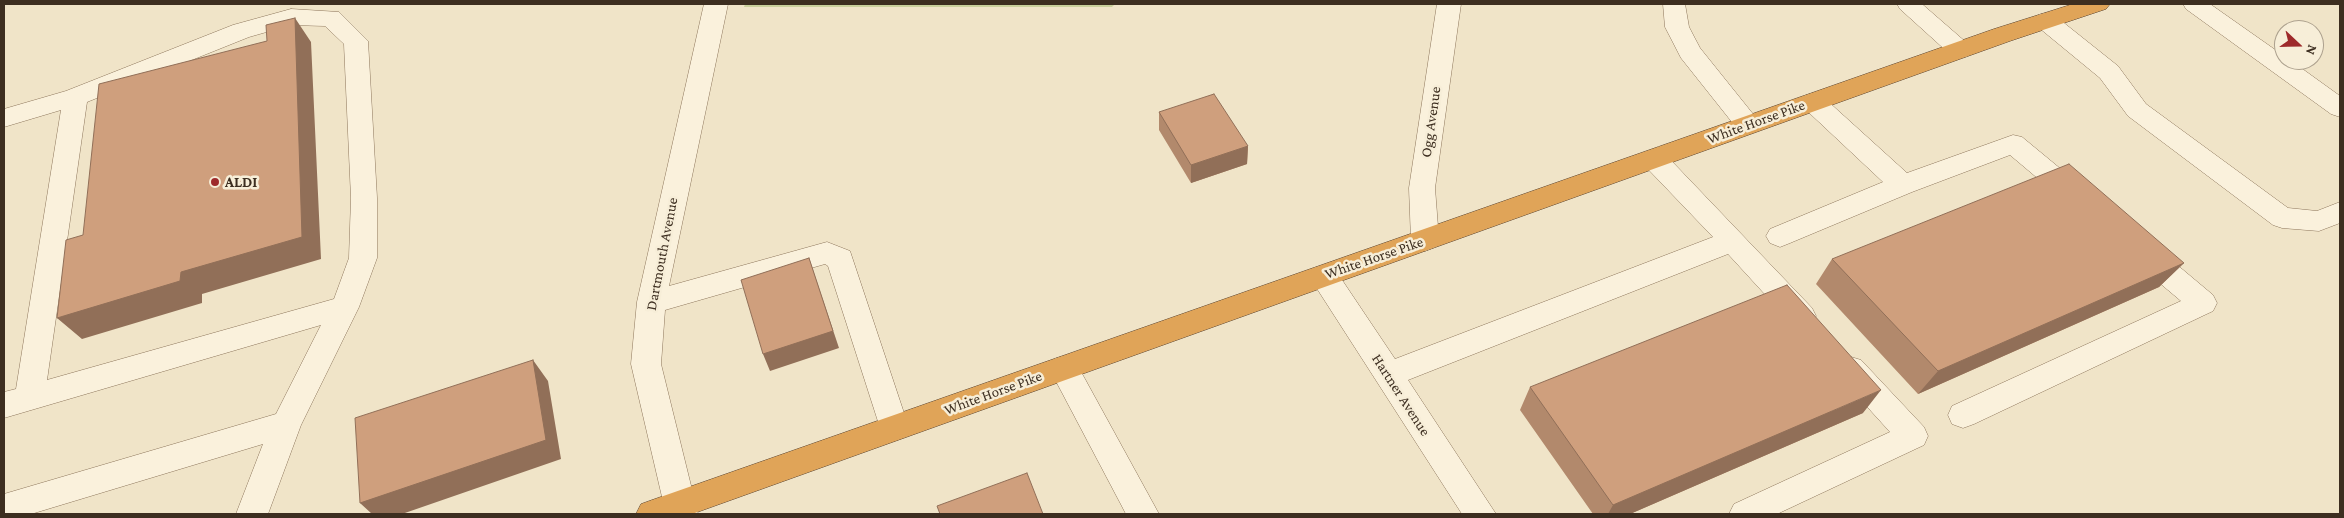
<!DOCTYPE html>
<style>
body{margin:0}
#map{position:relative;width:2344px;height:518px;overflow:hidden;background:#f0e4c8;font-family:"Crimson Pro",serif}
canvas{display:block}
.frame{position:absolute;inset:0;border:5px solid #3d2e20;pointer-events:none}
.north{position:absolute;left:2274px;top:20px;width:50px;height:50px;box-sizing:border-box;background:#f7eed8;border:1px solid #ada18e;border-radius:50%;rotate:111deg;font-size:14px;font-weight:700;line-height:20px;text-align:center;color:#3d2e20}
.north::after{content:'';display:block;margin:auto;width:18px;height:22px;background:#9e2a2b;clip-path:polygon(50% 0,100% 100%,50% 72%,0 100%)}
</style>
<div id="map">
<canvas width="2344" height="518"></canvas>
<div class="frame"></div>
<div class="north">N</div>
</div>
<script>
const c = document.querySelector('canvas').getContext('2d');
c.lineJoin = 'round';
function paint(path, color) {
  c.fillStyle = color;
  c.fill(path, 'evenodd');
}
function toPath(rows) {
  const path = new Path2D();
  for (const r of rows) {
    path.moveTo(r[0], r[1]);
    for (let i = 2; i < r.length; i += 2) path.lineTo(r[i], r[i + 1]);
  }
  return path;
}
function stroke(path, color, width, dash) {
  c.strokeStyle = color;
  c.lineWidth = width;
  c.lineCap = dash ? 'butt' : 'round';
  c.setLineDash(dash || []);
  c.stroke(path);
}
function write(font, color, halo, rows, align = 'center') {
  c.font = font + ' "Crimson Pro",serif';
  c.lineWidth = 5;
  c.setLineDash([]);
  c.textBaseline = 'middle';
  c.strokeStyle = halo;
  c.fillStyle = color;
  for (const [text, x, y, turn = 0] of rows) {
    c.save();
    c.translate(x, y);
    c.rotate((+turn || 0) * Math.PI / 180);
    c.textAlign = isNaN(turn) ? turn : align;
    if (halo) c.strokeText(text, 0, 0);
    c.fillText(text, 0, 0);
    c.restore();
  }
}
paint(toPath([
 [745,4,1115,4,1112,7,744,7]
]), '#c9cf9b');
const minor = toPath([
 [704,4,728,4,669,286,827,242,850,251,909,428,905,437,894,441,883,437,828,266,825,264,665,310,661,364,698,514,666,514,631,364,637,302,704,4],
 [1437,4,1461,4,1435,188,1439,240,1435,247,1425,251,1415,247,1411,240,1409,188,1437,4],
 [1663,4,1685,4,1689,27,1700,48,1757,119,1761,125,1757,131,1748,134,1739,131,1681,58,1665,27,1663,4],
 [1897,4,1922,4,1968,44,1972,50,1968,56,1960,58,1952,56,1900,9,1897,4],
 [2183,4,2210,4,2284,56,2284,60,2290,60,2340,96,2340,117,2331,114,2186,9,2183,4],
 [291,9,339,12,368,41,377,198,377,258,359,307,301,425,268,514,236,514,263,444,31,514,4,514,4,494,276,414,321,325,4,418,4,392,16,389,61,110,4,127,4,109,66,91,233,25,291,9],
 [291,25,325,26,344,44,351,198,349,258,334,299,47,380,87,102,249,37,291,25],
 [2046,13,2054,15,2118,66,2146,104,2288,208,2317,211,2340,202,2340,223,2319,231,2282,228,2273,225,2128,116,2100,78,2038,27,2034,21,2038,15,2046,13],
 [1813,93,1822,96,1907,173,2013,135,2022,137,2085,189,2089,196,2085,203,2076,206,2067,203,2010,155,1912,192,1790,243,1780,247,1770,243,1766,236,1770,229,1883,182,1804,108,1801,102,1804,96,1813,93],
 [1654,149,1663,152,1812,308,1816,316,1812,324,1802,328,1792,324,1728,254,1408,380,1496,514,1462,514,1314,284,1310,276,1314,268,1324,265,1334,268,1395,359,1713,237,1645,166,1641,159,1645,152,1654,149],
 [2141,240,2151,243,2213,295,2217,303,2213,311,1974,424,1963,428,1952,424,1948,415,1952,406,2181,301,2131,259,2127,251,2131,243,2141,240],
 [1064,356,1074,359,1159,514,1126,514,1049,368,1054,359,1064,356],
 [1851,357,1861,360,1924,427,1928,436,1924,445,1777,514,1729,514,1734,504,1890,432,1841,378,1836,369,1841,360,1851,357]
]);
const highway = toPath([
 [2073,4,2110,4,2106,9,2010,41,692,514,636,514,641,504,652,500,1994,29,2073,4]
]);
stroke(minor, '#8d765c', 1);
stroke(highway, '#5b4430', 1);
paint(minor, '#faf1dc');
paint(highway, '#e0a458');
paint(toPath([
 [1159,112,1248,146,1247,164,1191,183,1159,130],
 [1832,259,2184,263,2159,287,1918,394,1816,284],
 [1530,387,1863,413,1630,514,1593,514,1520,410]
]), '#b2896c');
paint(toPath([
 [295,18,311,42,321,259,202,294,202,303,82,339,57,318,181,272],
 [1248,146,1247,164,1191,183,1191,165],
 [809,258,839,348,770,371,763,354],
 [2184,263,2159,287,1918,394,1938,371],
 [533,360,548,381,561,459,402,514,372,514,360,503],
 [1881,390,1863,413,1630,514,1608,514,1613,505]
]), '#916f58');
const building = toPath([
 [295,18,302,237,181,272,180,281,57,318,66,240,83,235,99,84,267,41,266,25,295,18],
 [1214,94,1248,146,1191,165,1159,112,1214,94],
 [2069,164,2184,263,1938,371,1832,259,2069,164],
 [809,258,833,331,763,354,741,280,809,258],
 [1787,285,1881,390,1613,505,1530,387,1787,285],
 [533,360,546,440,360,503,355,418,533,360],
 [1027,473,1043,514,940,514,937,506,1027,473]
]);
paint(building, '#cf9f7d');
stroke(building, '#916f58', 1);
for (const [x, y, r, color] of [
 [215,182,5,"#9e2a2b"]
]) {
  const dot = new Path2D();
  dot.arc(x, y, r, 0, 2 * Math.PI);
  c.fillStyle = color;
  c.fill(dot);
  stroke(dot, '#f7eed8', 2);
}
write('15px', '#3d2e20', '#f7eed8', [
 ["Ogg Avenue",1431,122,-82],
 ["White Horse Pike",1756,122,-20],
 ["Dartmouth Avenue",662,254,-79],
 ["White Horse Pike",1374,258,-19],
 ["White Horse Pike",993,393,-20],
 ["Hartner Avenue",1401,395,57]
]);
write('bold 15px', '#3d2e20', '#f7eed8', [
 ["ALDI",225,182]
], 'left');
</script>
